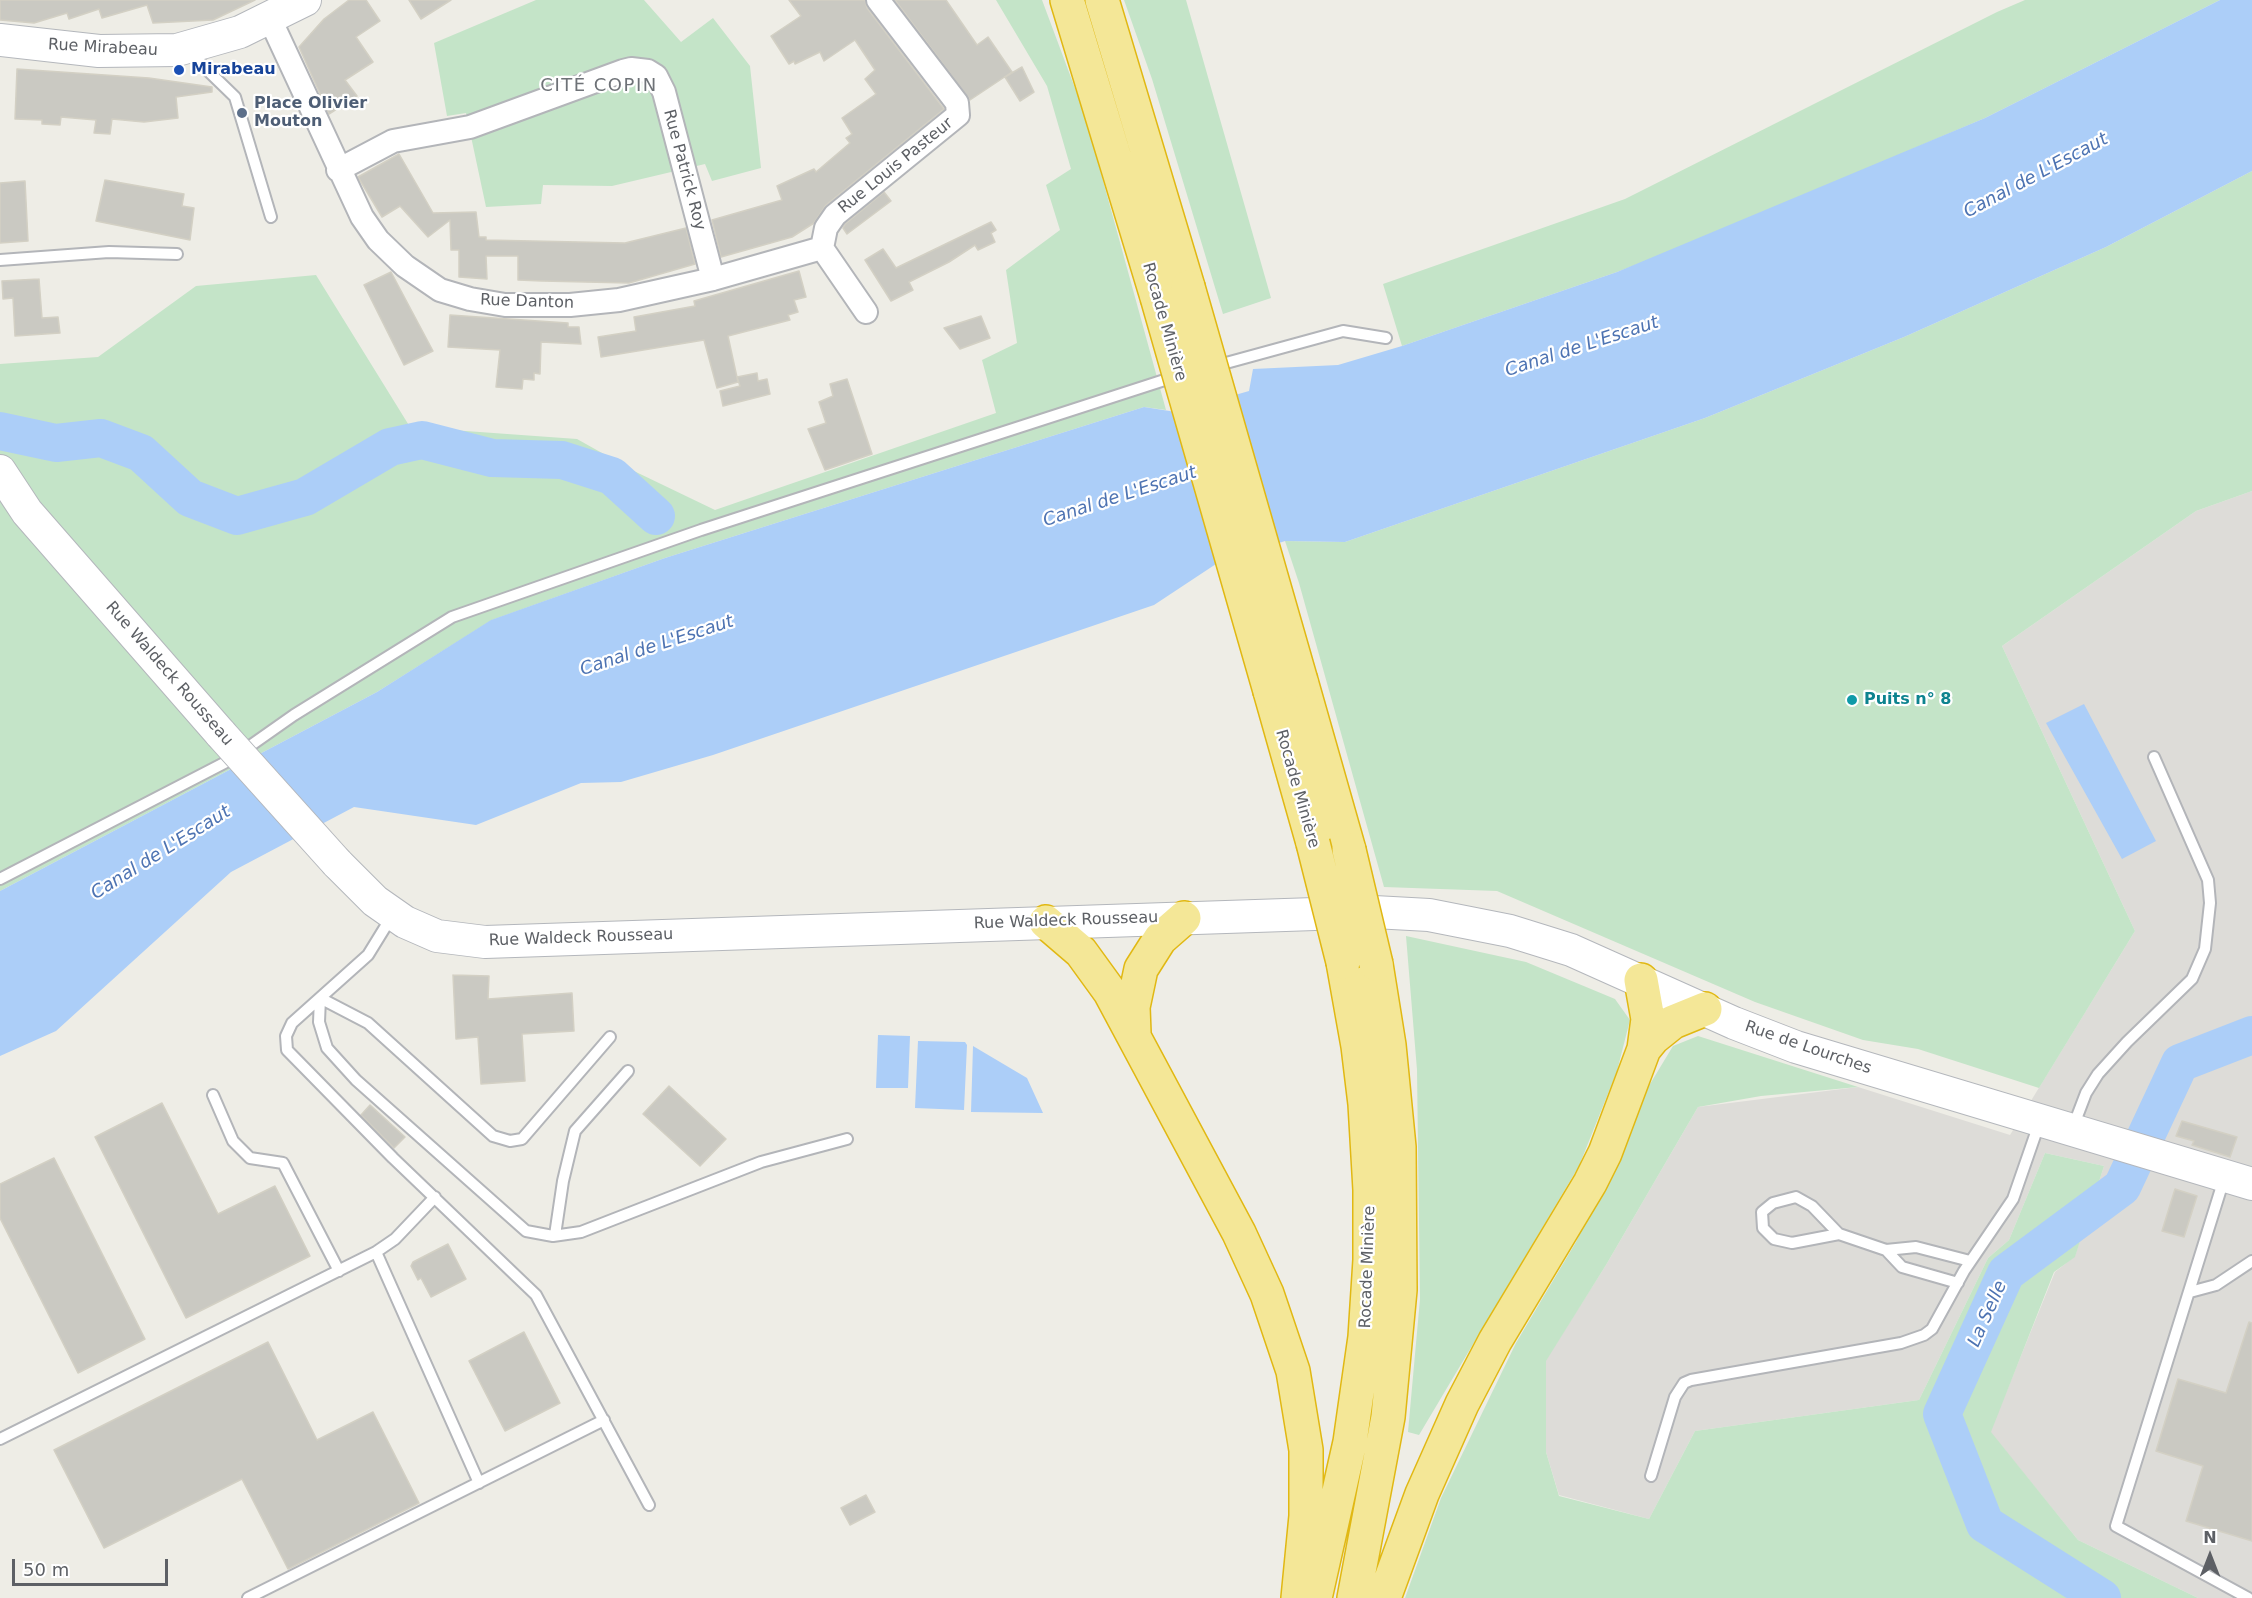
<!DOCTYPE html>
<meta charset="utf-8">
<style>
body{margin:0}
#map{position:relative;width:2252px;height:1598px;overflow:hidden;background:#eeede6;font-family:"DejaVu Sans",sans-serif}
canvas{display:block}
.north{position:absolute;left:2180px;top:1526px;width:60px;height:60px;-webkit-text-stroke:4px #fff;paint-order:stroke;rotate:0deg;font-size:16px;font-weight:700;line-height:24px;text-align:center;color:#5d6065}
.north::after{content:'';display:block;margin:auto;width:21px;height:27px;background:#5d6065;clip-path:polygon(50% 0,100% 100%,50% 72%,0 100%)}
.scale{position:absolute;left:12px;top:1559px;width:156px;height:27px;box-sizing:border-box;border:3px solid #5d6065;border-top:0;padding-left:8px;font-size:18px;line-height:21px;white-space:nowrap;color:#5d6065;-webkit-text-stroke:4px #fff;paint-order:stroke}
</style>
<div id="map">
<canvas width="2252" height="1598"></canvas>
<div class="north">N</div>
<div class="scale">50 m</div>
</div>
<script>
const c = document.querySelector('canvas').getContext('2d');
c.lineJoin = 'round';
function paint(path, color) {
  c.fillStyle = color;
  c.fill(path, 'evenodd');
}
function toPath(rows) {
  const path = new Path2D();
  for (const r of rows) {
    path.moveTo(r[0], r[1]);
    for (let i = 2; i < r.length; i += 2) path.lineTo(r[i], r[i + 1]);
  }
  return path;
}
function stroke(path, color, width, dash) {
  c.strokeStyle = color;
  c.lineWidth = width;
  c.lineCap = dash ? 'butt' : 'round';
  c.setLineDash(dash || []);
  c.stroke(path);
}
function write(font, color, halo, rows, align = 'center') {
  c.font = font + ' "DejaVu Sans",sans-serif';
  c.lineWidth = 4.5;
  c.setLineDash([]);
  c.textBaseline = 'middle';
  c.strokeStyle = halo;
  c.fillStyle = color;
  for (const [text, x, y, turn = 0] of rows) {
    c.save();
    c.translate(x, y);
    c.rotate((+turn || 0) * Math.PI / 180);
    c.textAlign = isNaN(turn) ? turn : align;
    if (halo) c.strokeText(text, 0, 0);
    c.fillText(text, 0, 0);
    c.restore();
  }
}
paint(toPath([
 [2252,491,2252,1598,2198,1598,2078,1540,1990,1432,2055,1272,2075,1256,2104,1166,2045,1153,2009,1240,1988,1258,1919,1400,1695,1431,1649,1519,1559,1495,1546,1452,1545,1361,1606,1265,1698,1107,1858,1087,2010,1135,2135,931,2002,646,2196,511]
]), '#dddcd8');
paint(toPath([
 [536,0,644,0,681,42,713,18,750,66,761,168,712,181,705,164,612,186,543,185,541,204,486,207,466,113,447,116,434,43],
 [996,0,1042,0,1085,115,1166,410,1144,407,665,558,492,620,377,692,0,891,0,364,98,357,196,286,316,275,410,427,577,439,636,472,715,510,996,413,982,360,1017,343,1006,270,1060,230,1046,185,1071,169,1047,86],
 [1124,0,1186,0,1271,298,1223,314,1152,79],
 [2025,0,2220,0,1985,118,1690,244,1617,272,1402,346,1383,284,1625,199,1997,12],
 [2252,171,2252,491,2196,511,2002,646,2135,931,2039,1088,1918,1049,1863,1040,1755,1002,1497,891,1384,887,1299,583,1285,541,1345,542,1705,418,1904,337,2106,247],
 [1406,936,1526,962,1615,999,1630,1020,1617,1071,1579,1166,1419,1435,1408,1432,1420,1299,1417,1070],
 [1698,1036,1858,1087,1761,1096,1698,1107,1606,1265,1546,1361,1546,1452,1559,1496,1649,1519,1695,1431,1919,1400,1988,1258,2009,1240,2045,1153,2104,1166,2075,1257,2054,1272,1991,1432,2078,1540,2198,1598,1405,1598,1441,1498,1516,1343,1576,1242,1638,1104,1673,1046]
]), '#c4e4c8');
paint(toPath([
 [2220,0,2252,0,2252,171,2106,247,1904,337,1705,418,1345,542,1285,541,1216,564,1154,605,713,755,621,782,581,783,476,825,354,807,231,872,56,1031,0,1056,0,891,377,692,491,620,665,558,1144,407,1176,412,1249,391,1253,369,1338,365,1402,346,1617,272,1985,118],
 [2084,704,2156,841,2122,859,2046,723],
 [878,1035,910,1036,908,1088,876,1088],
 [918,1041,965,1042,967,1045,964,1110,915,1108],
 [973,1046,1027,1078,1043,1113,971,1112]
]), '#accef8');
stroke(toPath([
 [0,431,56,443,101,438,141,453,190,498,237,516,305,497,390,447,422,440,492,458,562,460,612,476,656,516],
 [2102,1598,1985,1524,1942,1414,2006,1273,2122,1187,2180,1063,2252,1035]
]), '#accef8', 38);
const building = toPath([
 [0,0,255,0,213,20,153,23,147,5,102,18,99,9,69,19,67,13,34,23,0,20,0,0],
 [349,0,366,0,380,21,356,37,373,62,345,80,357,96,329,114,299,47,324,19,349,0],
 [409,0,451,0,421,19,409,0],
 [789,0,865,0,867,8,944,109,826,205,814,223,792,237,721,257,712,220,782,200,777,186,814,169,816,172,850,143,846,138,852,134,842,118,876,94,865,79,875,70,855,40,824,61,820,52,795,64,794,61,789,64,771,36,801,16,789,0],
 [895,0,946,0,977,45,988,37,1012,72,970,100,895,0],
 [1022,67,1034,92,1020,101,1005,77,1022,67],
 [17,69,149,78,212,87,212,92,176,97,178,118,144,122,112,119,110,134,94,133,96,120,61,117,60,125,42,124,42,120,15,119,17,69],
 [399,154,433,213,476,212,479,237,486,237,486,240,625,243,686,228,695,264,629,283,542,281,518,280,518,256,486,256,487,279,459,277,459,250,451,250,450,220,428,237,400,206,382,217,358,177,399,154],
 [105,180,184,194,182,206,194,208,190,240,96,221,105,180],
 [25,181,28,241,0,243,0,183,25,181],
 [884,192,891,201,847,234,843,228,845,224,884,192],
 [991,222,996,230,991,233,995,242,978,250,975,245,949,262,909,282,913,290,891,301,865,260,883,249,896,268,991,222],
 [799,271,806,297,794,300,798,312,788,315,790,320,728,336,738,382,717,388,704,340,601,357,598,337,636,331,634,317,695,306,694,301,799,271],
 [391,272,433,351,404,365,364,285,391,272],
 [39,279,42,318,58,317,60,333,15,336,13,298,3,299,2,281,39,279],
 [450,315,568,323,568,327,579,327,581,344,541,342,540,374,534,373,534,380,523,379,522,389,496,387,500,350,448,347,450,315],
 [981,316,990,338,960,349,944,328,981,316],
 [757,373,758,381,767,379,770,394,723,406,720,391,740,386,737,377,757,373],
 [847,379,872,454,825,470,808,429,826,423,819,402,833,396,830,384,847,379],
 [453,975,489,976,488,999,572,993,574,1031,522,1034,525,1081,481,1084,478,1037,456,1039,453,975],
 [669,1086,726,1139,700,1166,643,1114,669,1086],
 [162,1103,218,1214,275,1186,310,1256,186,1318,95,1137,162,1103],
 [370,1105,405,1137,394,1148,361,1115,370,1105],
 [2182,1121,2237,1137,2230,1157,2192,1145,2194,1141,2176,1136,2182,1121],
 [54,1158,145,1339,78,1373,0,1218,0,1184,54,1158],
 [2175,1189,2197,1196,2184,1237,2162,1231,2175,1189],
 [448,1244,466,1279,431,1297,421,1278,418,1280,411,1266,413,1262,448,1244],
 [2249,1322,2252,1323,2252,1541,2186,1521,2203,1466,2156,1451,2178,1379,2226,1393,2249,1322],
 [524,1332,560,1403,505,1431,469,1361,524,1332],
 [268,1342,317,1440,373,1412,419,1503,288,1569,242,1479,104,1548,54,1450,268,1342],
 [866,1495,875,1512,850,1525,841,1508,866,1495]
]);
paint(building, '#cac9c2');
stroke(building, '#d3d0c4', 1.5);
const lane = toPath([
 [193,47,201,64,235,97,271,217],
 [0,260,109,252,177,254],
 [1215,366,1343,331,1386,338],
 [0,879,230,760,294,715,452,617,701,530,1177,376],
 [392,916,368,955,292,1023,286,1036,287,1050,393,1158,536,1295,649,1505],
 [610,1037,522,1139,510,1141,493,1136,368,1023,320,998,319,1022,327,1048,356,1080,526,1231,553,1236,581,1232,761,1162,847,1139],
 [213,1095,233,1141,250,1158,283,1163,339,1271],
 [2073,1127,2086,1093,2098,1074,2127,1042,2192,979,2205,949,2210,903,2208,880,2154,757],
 [2224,1179,2116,1526,2248,1598],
 [1839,1234,1792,1243,1774,1239,1763,1228,1762,1212,1773,1203,1796,1197,1812,1206,1839,1234,1886,1250],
 [555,1235,563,1181,575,1131,628,1071],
 [376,1252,479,1483],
 [1958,1283,1902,1267,1886,1250,1916,1247,1970,1261],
 [2190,1292,2216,1285,2252,1261],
 [0,1439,376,1252,395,1239,435,1197],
 [1651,1476,1675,1397,1684,1383,1691,1380,1901,1343,1924,1335,1932,1329,1964,1271,2013,1199,2039,1124],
 [248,1598,604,1420]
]);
const street = toPath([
 [270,19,362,217,378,240,405,266,440,290,470,299,505,305,570,305,619,300,713,279,822,248,866,312],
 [338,170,393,141,470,127,623,71,631,69,648,71,656,76,664,92,713,279],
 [822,248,826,228,835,215,958,115,957,103,878,0]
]);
const secondary = toPath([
 [0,40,99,51,177,50,240,32,305,0],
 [0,471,27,512,221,734],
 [337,863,375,901,405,922,437,936,485,942,1374,912,1429,915,1510,931,1571,950,1734,1023,1796,1047,2252,1184]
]);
const highway = toPath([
 [1067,0,1157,297],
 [1102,0,1188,287],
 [1301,681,1349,850],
 [1270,691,1313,843],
 [1046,922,1081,952,1110,992,1239,1233,1267,1294,1293,1371,1306,1450,1306,1516,1298,1598],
 [1134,1033,1133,1007,1141,969,1160,939,1184,918],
 [1644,1049,1653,1038,1673,1022,1705,1009],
 [1315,1598,1350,1442,1365,1337,1370,1260,1370,1190,1365,1104,1358,1046,1343,962],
 [1354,1598,1388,1417,1400,1290,1399,1147,1389,1045,1376,964],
 [1384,1598,1422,1494,1462,1404,1495,1341,1590,1183,1605,1153,1644,1049,1648,1019,1641,980]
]);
stroke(lane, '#b3b5b9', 14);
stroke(street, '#b3b5b9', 26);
stroke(secondary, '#b4b7bc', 34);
stroke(highway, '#e1b813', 36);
stroke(lane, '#fff', 10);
stroke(street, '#fff', 22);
stroke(secondary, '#fff', 32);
stroke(highway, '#f4e797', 33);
const secondaryBridge = toPath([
 [221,734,337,863]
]);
const highwayBridge = toPath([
 [1188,287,1301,681],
 [1157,297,1270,691],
 [1313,843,1343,962],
 [1349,850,1376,964]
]);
stroke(secondaryBridge, '#b4b7bc', 34, []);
stroke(highwayBridge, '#e1b813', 36, []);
stroke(secondaryBridge, '#fff', 32);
stroke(highwayBridge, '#f4e797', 33);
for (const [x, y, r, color] of [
 [179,70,6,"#1a4fb4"],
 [242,113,6,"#5c6f8a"],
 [1852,700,6,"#0f9aa8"]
]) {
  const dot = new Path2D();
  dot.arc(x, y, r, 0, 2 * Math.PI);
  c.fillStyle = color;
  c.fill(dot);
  stroke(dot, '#fff', 2);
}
write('16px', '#5d6065', '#fff', [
 ["Rue Mirabeau",103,48,3],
 ["Rue Louis Pasteur",896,166,-39],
 ["Rue Patrick Roy",684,170,75],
 ["Rue Danton",527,302,2],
 ["Rocade Minière",1164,322,74],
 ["Rue Waldeck Rousseau",169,674,49],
 ["Rocade Minière",1297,789,74],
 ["Rue Waldeck Rousseau",1066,921,-2],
 ["Rue Waldeck Rousseau",581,938,-2],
 ["Rue de Lourches",1808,1048,19],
 ["Rocade Minière",1368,1267,-88]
]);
write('bold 16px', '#164399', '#fff', [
 ["Mirabeau",191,70]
], 'left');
write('bold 16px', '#4e5e75', '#fff', [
 ["Place Olivier",254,104],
 ["Mouton",254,122]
], 'left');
write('bold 16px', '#0d838f', '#fff', [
 ["Puits n° 8",1864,700]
], 'left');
c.letterSpacing = '1.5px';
write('18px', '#6e7277', '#fff', [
 ["CITÉ COPIN",599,86]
]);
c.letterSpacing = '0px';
write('italic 18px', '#4d73b2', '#fff', [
 ["Canal de L'Escaut",2036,176,-28],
 ["Canal de L'Escaut",1582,347,-18],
 ["Canal de L'Escaut",1120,497,-18],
 ["Canal de L'Escaut",657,646,-18],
 ["Canal de L'Escaut",161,853,-32],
 ["La Selle",1988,1314,-66]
]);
</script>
